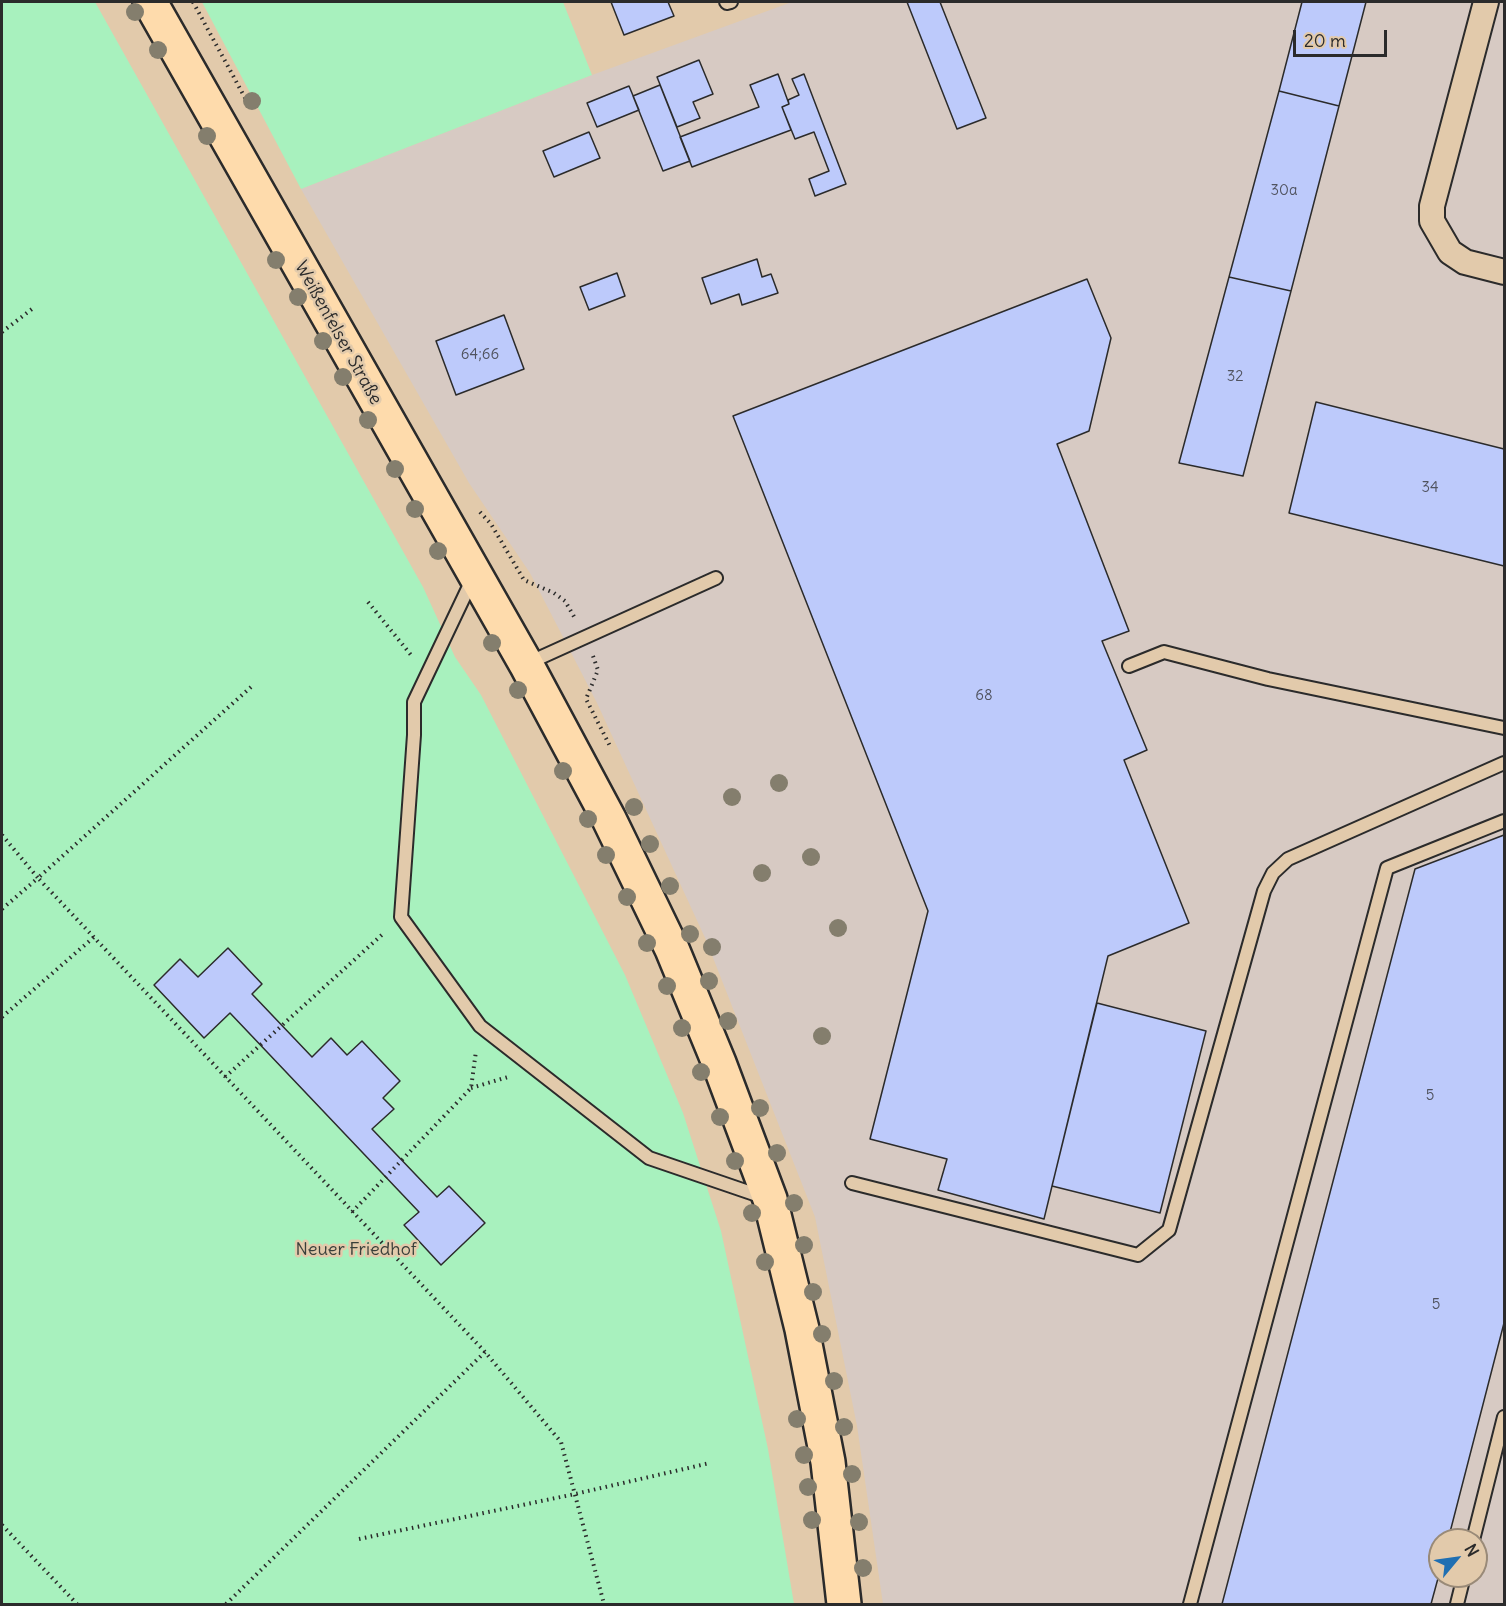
<!DOCTYPE html>
<meta charset="utf-8">
<style>
body{margin:0}
#map{position:relative;width:1506px;height:1606px;overflow:hidden;background:#e2caab;font-family:Delius,sans-serif}
canvas{display:block}
.frame{position:absolute;inset:0;border:3px solid #2b2b2b;pointer-events:none}
.north{position:absolute;left:1428px;top:1528px;width:60px;height:60px;box-sizing:border-box;background:#e2caab;border:2px solid #998a78;border-radius:50%;rotate:61deg;font-size:16px;font-weight:700;line-height:24px;text-align:center;color:#2b2b2b}
.north::after{content:'';display:block;margin:auto;width:21px;height:27px;background:#1f6fb2;clip-path:polygon(50% 0,100% 100%,50% 72%,0 100%)}
.scale{position:absolute;left:1293px;top:30px;width:94px;height:27px;box-sizing:border-box;border:3px solid #2b2b2b;border-top:0;padding-left:8px;font-size:18px;line-height:21px;white-space:nowrap;color:#2b2b2b;-webkit-text-stroke:4px #e2caab;paint-order:stroke}
</style>
<div id="map">
<canvas width="1506" height="1606"></canvas>
<div class="frame"></div>
<div class="north">N</div>
<div class="scale">20 m</div>
</div>
<script>
const c = document.querySelector('canvas').getContext('2d');
c.lineJoin = 'round';
function paint(path, color) {
  c.fillStyle = color;
  c.fill(path, 'evenodd');
}
function toPath(rows) {
  const path = new Path2D();
  for (const r of rows) {
    path.moveTo(r[0], r[1]);
    for (let i = 2; i < r.length; i += 2) path.lineTo(r[i], r[i + 1]);
  }
  return path;
}
function stroke(path, color, width, dash) {
  c.strokeStyle = color;
  c.lineWidth = width;
  c.lineCap = dash ? 'butt' : 'round';
  c.setLineDash(dash || []);
  c.stroke(path);
}
function write(font, color, halo, rows, align = 'center') {
  c.font = font + ' Delius,sans-serif';
  c.lineWidth = 5;
  c.setLineDash([]);
  c.textBaseline = 'middle';
  c.strokeStyle = halo;
  c.fillStyle = color;
  for (const [text, x, y, turn = 0] of rows) {
    c.save();
    c.translate(x, y);
    c.rotate((+turn || 0) * Math.PI / 180);
    c.textAlign = isNaN(turn) ? turn : align;
    if (halo) c.strokeText(text, 0, 0);
    c.fillText(text, 0, 0);
    c.restore();
  }
}
paint(toPath([
 [792,2,1504,2,1504,1604,883,1604,857,1426,815,1217,706,940,597,703,530,573,469,483,301,189,592,75],
 [1440,1540,1476,1540,1476,1576,1440,1576]
]), '#d7cac3');
paint(toPath([
 [2,2,95,2,423,587,455,657,481,695,625,975,683,1113,721,1231,768,1449,794,1604,2,1604],
 [202,2,563,2,592,75,301,189]
]), '#a8f1be');
const building = toPath([
 [611,2,668,2,674,16,624,35,611,2],
 [907,2,940,2,986,118,957,129,907,2],
 [1302,2,1366,2,1339,106,1279,91,1302,2],
 [699,60,713,94,693,102,700,118,677,127,657,77,699,60],
 [778,74,789,104,782,107,791,130,692,167,680,137,759,107,750,85,778,74],
 [804,74,846,184,815,196,809,179,829,171,814,132,795,139,782,107,789,104,788,100,799,95,792,79,804,74],
 [660,85,690,161,663,171,633,96,660,85],
 [629,86,639,110,597,127,587,103,629,86],
 [1279,91,1339,106,1291,291,1229,277,1279,91],
 [589,132,600,158,554,177,543,151,589,132],
 [757,259,762,277,771,274,778,293,742,305,739,294,711,304,702,278,757,259],
 [617,273,625,296,589,310,580,287,617,273],
 [1229,277,1291,291,1243,476,1179,463,1229,277],
 [1087,279,1111,338,1089,431,1057,444,1129,631,1102,641,1147,750,1124,760,1189,923,1108,956,1044,1219,938,1190,947,1159,870,1139,928,911,733,416,1087,279],
 [504,315,524,369,456,395,436,341,504,315],
 [1316,402,1504,449,1504,566,1289,513,1316,402],
 [1504,835,1504,1323,1448,1540,1440,1540,1440,1571,1431,1604,1222,1604,1415,869,1504,835],
 [228,948,262,984,252,994,312,1057,331,1038,347,1055,362,1041,400,1081,383,1098,394,1109,372,1129,437,1197,449,1186,485,1223,441,1265,404,1225,419,1212,230,1013,204,1038,154,985,180,959,198,977,228,948],
 [1097,1003,1206,1031,1160,1213,1052,1186,1097,1003]
]);
paint(building, '#bdcafb');
stroke(building, '#2b2b2b', 1.5);
const lane = toPath([
 [726,2,727,3,731,2],
 [473,578,414,702,414,735,401,917,480,1026,649,1158,763,1197],
 [526,664,716,578],
 [1129,666,1164,652,1268,679,1504,728],
 [852,1183,1138,1255,1169,1230,1264,891,1273,873,1288,859,1504,763],
 [1473,1540,1504,1417],
 [1190,1604,1387,868,1504,821],
 [1457,1604,1464,1576]
]);
const street = toPath([
 [1486,2,1432,206,1432,221,1450,252,1465,262,1504,272]
]);
const primary = toPath([
 [150,2,526,664,609,819,672,949,719,1063,770,1199,802,1329,828,1462,844,1604]
]);
stroke(lane, '#2b2b2b', 16);
stroke(street, '#2b2b2b', 28);
stroke(primary, '#2b2b2b', 38);
stroke(toPath([
 [193,2,250,107],
 [2,332,32,309],
 [480,512,491,524,524,580,554,593,565,601,576,620],
 [368,602,411,655],
 [593,656,598,670,586,699,611,748],
 [251,687,38,878,485,1352,561,1442,604,1604],
 [2,835,38,878,2,909],
 [2,1017,94,937],
 [225,1077,385,932],
 [471,1088,508,1077],
 [352,1212,471,1088,476,1051],
 [2,1525,77,1604],
 [359,1539,575,1494,710,1463],
 [226,1604,485,1352]
]), '#2b2b2b', 4, [1.5, 4.5]);
stroke(lane, '#e2caab', 12);
stroke(street, '#e2caab', 24);
stroke(primary, '#fedbac', 33);
c.fillStyle = '#847e6d';
for (const [x, y] of [
 [135,12],
 [158,50],
 [252,101],
 [207,136],
 [276,260],
 [298,297],
 [323,341],
 [343,377],
 [368,420],
 [395,469],
 [415,509],
 [438,551],
 [492,643],
 [518,690],
 [563,771],
 [779,783],
 [732,797],
 [634,807],
 [588,819],
 [650,844],
 [606,855],
 [811,857],
 [762,873],
 [670,886],
 [627,897],
 [838,928],
 [690,934],
 [647,943],
 [712,947],
 [709,981],
 [667,986],
 [728,1021],
 [682,1028],
 [822,1036],
 [701,1072],
 [760,1108],
 [720,1117],
 [777,1153],
 [735,1161],
 [794,1203],
 [752,1213],
 [804,1245],
 [765,1262],
 [813,1292],
 [822,1334],
 [834,1381],
 [797,1419],
 [844,1427],
 [804,1455],
 [852,1474],
 [808,1487],
 [812,1520],
 [859,1522],
 [863,1568]
]) {
  c.beginPath();
  c.arc(x, y, 9, 0, 2 * Math.PI);
  c.fill();
}
write('15px', '#50535f', null, [
 ["30a",1284,191],
 ["64;66",480,355],
 ["32",1235,377],
 ["34",1430,488],
 ["68",984,696],
 ["5",1430,1096],
 ["5",1436,1305]
]);
write('18px', '#2b2b2b', '#e2caab', [
 ["Weißenfelser Straße",338,333,61]
]);
write('18px', '#383f3a', '#e2caab', [
 ["Neuer Friedhof",356,1250]
]);
</script>
